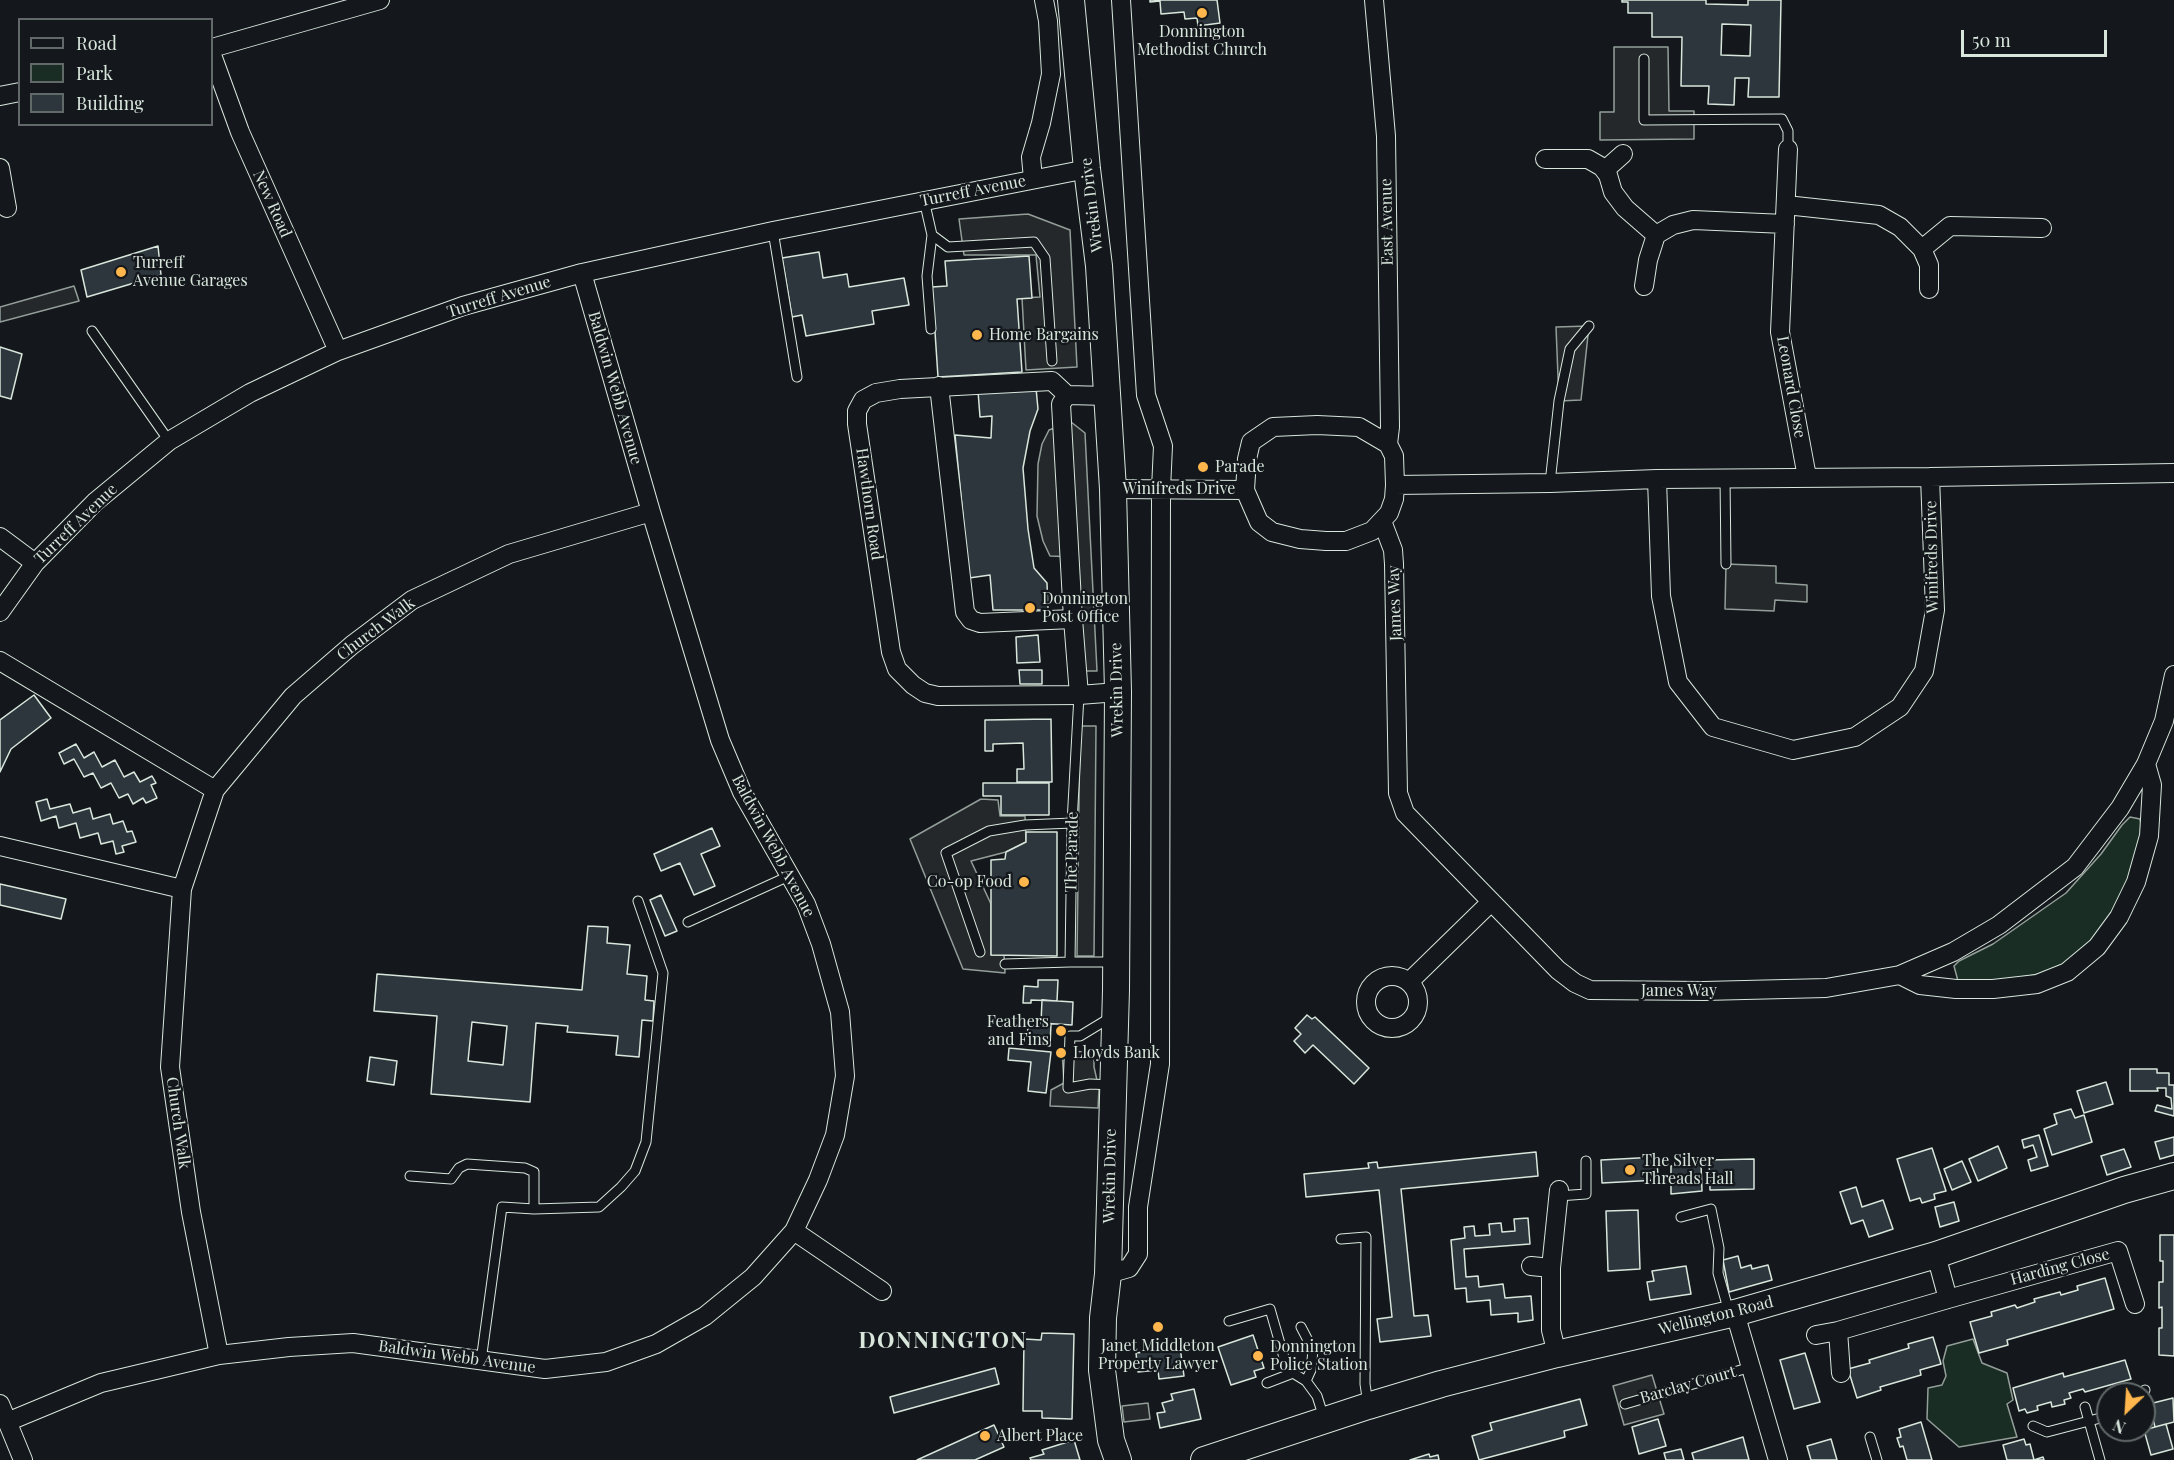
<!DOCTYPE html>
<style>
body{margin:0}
#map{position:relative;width:2174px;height:1460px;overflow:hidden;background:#14181c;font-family:"Playfair Display",serif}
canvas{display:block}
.legend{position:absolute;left:18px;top:18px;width:195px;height:108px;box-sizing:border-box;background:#14181c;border:2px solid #626a69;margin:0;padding:8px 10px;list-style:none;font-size:18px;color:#d8e6dc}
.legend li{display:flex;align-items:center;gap:12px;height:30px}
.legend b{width:30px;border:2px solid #626a69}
.north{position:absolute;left:2096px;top:1382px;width:60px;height:60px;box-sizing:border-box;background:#14181c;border:2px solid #626a69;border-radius:50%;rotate:205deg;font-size:16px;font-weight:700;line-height:24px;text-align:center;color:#d8e6dc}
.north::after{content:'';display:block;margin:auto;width:21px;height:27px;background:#ffb74d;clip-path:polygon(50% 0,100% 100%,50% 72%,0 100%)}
.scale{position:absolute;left:1961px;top:30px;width:146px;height:27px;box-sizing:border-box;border:3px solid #d8e6dc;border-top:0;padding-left:8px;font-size:18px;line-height:21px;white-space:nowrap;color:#d8e6dc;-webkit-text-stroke:4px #14181c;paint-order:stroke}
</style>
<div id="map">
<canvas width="2174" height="1460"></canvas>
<ul class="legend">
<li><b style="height:8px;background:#14181c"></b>Road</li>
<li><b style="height:16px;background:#1a2d24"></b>Park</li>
<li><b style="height:16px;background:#2c363c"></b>Building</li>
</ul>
<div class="north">N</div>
<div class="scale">50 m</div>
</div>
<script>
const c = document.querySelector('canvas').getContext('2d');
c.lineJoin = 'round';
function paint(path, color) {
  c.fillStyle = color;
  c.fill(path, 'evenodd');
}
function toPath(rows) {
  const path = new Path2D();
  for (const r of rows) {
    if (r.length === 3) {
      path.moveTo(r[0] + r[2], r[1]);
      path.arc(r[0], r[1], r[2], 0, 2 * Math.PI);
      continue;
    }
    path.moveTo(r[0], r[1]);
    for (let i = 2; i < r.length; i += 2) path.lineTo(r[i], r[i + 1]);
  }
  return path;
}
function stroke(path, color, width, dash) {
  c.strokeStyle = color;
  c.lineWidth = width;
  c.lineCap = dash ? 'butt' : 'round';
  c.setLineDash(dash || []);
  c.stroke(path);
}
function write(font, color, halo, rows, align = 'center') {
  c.font = font + ' "Playfair Display",serif';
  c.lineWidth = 4.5;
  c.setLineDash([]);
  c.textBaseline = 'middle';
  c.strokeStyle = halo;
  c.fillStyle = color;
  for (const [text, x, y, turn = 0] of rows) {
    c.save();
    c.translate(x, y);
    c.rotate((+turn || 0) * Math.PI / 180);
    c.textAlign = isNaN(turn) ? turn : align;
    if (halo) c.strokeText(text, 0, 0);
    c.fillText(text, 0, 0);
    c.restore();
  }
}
const green = toPath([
 [2130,817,2140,819,2142,829,2128,881,2113,914,2093,944,2066,965,2039,974,2001,981,1958,981,1954,966,1959,961,1993,944,2066,893,2101,854,2122,825,2130,817],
 [1973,1339,1982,1363,2007,1373,2013,1400,2007,1404,2017,1437,1959,1447,1927,1419,1928,1388,1942,1385,1946,1376,1943,1361,1947,1346,1973,1339]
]);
paint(green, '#1a2d24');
stroke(green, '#939e99', 1.5);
const parking = toPath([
 [1614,47,1668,47,1669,111,1694,111,1694,139,1600,140,1600,112,1614,112,1614,47],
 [1028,214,1070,230,1077,367,1026,370,1022,298,1040,297,1036,255,964,255,959,219,1028,214],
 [74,286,79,301,0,322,0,307,74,286],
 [1589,326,1581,400,1559,401,1556,327,1589,326],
 [1071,422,1085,433,1097,671,1082,671,1075,557,1050,556,1043,541,1037,516,1038,464,1042,444,1049,430,1071,422],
 [1726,564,1776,566,1776,583,1807,585,1807,602,1775,600,1774,611,1725,609,1726,564],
 [1080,726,1096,726,1094,956,1077,956,1080,726],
 [981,799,998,800,1000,816,1025,816,1026,842,1006,852,971,861,991,904,991,955,1004,955,1005,973,963,969,910,839,981,799],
 [1062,1050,1094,1053,1094,1067,1099,1089,1098,1108,1050,1106,1051,1090,1064,1083,1062,1050],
 [1652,1375,1664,1414,1624,1425,1613,1386,1652,1375],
 [1148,1403,1150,1419,1124,1422,1122,1406,1148,1403]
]);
paint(parking, '#24282b');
stroke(parking, '#939e99', 1.5);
const building = toPath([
 [1150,0,1217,0,1220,23,1198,26,1197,18,1185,19,1184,12,1161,14,1160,1,1150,2,1150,0],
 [1622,0,1706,0,1706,4,1748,5,1748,0,1781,0,1779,97,1748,97,1749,78,1735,78,1734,105,1708,104,1709,86,1681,86,1682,37,1652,37,1652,13,1628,13,1628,2,1622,2,1622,0],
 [1722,24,1751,25,1750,56,1721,55,1722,24],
 [158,246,161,275,87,297,81,270,158,246],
 [819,252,823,278,847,274,849,287,904,278,909,305,872,311,874,324,806,336,802,315,792,317,782,258,819,252],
 [1029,256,1032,298,1017,299,1022,372,938,377,932,287,947,286,945,261,1029,256],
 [0,347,22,354,11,399,0,396,0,347],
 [1036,388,1038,409,1030,431,1023,468,1028,529,1034,568,1047,583,1048,610,993,610,990,575,969,578,955,435,991,438,992,416,980,417,978,391,1036,388],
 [1038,635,1040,662,1017,663,1016,637,1038,635],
 [1019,670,1042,670,1042,684,1020,684,1019,670],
 [34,695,51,718,11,749,0,772,0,720,34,695],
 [1051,719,1052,782,1017,782,1017,769,1024,769,1023,743,993,744,993,751,985,751,985,720,1051,719],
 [76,744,84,758,94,752,102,767,115,760,124,777,134,772,140,782,152,776,156,783,151,785,157,798,146,803,143,798,133,804,128,794,119,798,111,783,101,788,93,773,84,777,74,759,64,764,59,753,76,744],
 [983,783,1049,783,1049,815,1001,815,1001,796,983,796,983,783],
 [47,799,50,809,70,804,73,813,90,808,93,819,110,814,113,824,123,821,127,832,132,831,136,842,122,846,124,852,116,854,113,841,101,844,98,833,80,838,76,823,59,828,56,816,41,821,36,802,47,799],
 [712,828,720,846,701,854,715,886,694,895,680,863,661,871,654,854,712,828],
 [1026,832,1057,832,1057,956,991,955,991,860,1005,859,1006,852,1026,842,1026,832],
 [0,884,66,899,61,919,0,905,0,884],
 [661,895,677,931,665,936,650,900,661,895],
 [588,926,608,927,607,943,630,945,627,974,647,976,645,1000,654,1001,653,1021,642,1020,639,1057,616,1055,618,1036,567,1032,568,1026,536,1023,530,1102,431,1094,437,1016,374,1011,377,974,582,990,588,926],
 [472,1022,507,1026,503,1065,468,1061,472,1022],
 [1038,980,1058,980,1057,1001,1031,1000,1031,1003,1023,1003,1024,986,1038,987,1038,980],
 [1042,1000,1073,1002,1072,1025,1041,1023,1042,1000],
 [1307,1015,1312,1019,1315,1017,1369,1068,1354,1084,1313,1045,1305,1053,1294,1041,1301,1034,1295,1028,1307,1015],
 [1028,1023,1051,1024,1050,1046,1027,1045,1028,1023],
 [1009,1048,1051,1052,1046,1093,1028,1091,1031,1062,1008,1060,1009,1048],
 [370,1057,397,1061,394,1085,367,1081,370,1057],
 [2130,1069,2157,1069,2157,1073,2169,1073,2169,1085,2174,1085,2174,1116,2155,1111,2157,1105,2172,1109,2171,1098,2166,1096,2166,1088,2157,1088,2158,1091,2130,1091,2130,1069],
 [2106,1082,2113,1104,2084,1113,2077,1091,2106,1082],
 [2071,1109,2075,1118,2084,1115,2092,1142,2052,1155,2044,1129,2057,1124,2054,1114,2071,1109],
 [2039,1135,2048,1166,2031,1171,2028,1160,2037,1157,2033,1145,2024,1148,2022,1140,2039,1135],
 [2174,1137,2174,1155,2160,1159,2155,1142,2174,1137],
 [1998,1146,2007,1168,1978,1181,1969,1159,1998,1146],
 [1932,1148,1946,1191,1934,1194,1935,1199,1922,1203,1920,1198,1910,1201,1897,1159,1932,1148],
 [2124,1149,2131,1167,2107,1175,2101,1156,2124,1149],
 [1536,1152,1538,1176,1401,1189,1414,1316,1428,1315,1431,1336,1380,1342,1377,1319,1392,1317,1379,1190,1306,1197,1304,1174,1369,1168,1368,1163,1377,1162,1378,1168,1536,1152],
 [1657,1157,1658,1180,1602,1183,1601,1160,1657,1157],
 [1754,1159,1754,1189,1710,1190,1709,1160,1754,1159],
 [1962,1161,1971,1182,1952,1190,1944,1169,1962,1161],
 [1701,1164,1702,1191,1671,1194,1671,1166,1701,1164],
 [1856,1187,1862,1207,1883,1200,1893,1229,1869,1237,1863,1220,1851,1224,1840,1192,1856,1187],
 [1954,1202,1959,1221,1940,1227,1935,1207,1954,1202],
 [1638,1210,1640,1269,1608,1271,1606,1211,1638,1210],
 [1528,1218,1530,1244,1464,1249,1466,1277,1478,1276,1479,1287,1503,1284,1505,1298,1531,1296,1533,1320,1518,1322,1518,1313,1491,1315,1490,1300,1467,1302,1466,1288,1455,1289,1451,1240,1465,1238,1464,1227,1474,1226,1475,1236,1490,1235,1489,1224,1501,1223,1502,1232,1515,1231,1514,1219,1528,1218],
 [2160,1235,2174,1235,2174,1356,2159,1355,2159,1328,2162,1328,2162,1307,2159,1308,2159,1282,2163,1282,2163,1261,2160,1261,2160,1235],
 [1738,1256,1741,1268,1751,1265,1752,1269,1768,1265,1772,1280,1729,1292,1723,1260,1738,1256],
 [1686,1266,1691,1294,1650,1300,1647,1282,1654,1281,1652,1271,1686,1266],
 [2105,1278,2114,1309,2007,1340,2008,1345,1979,1353,1970,1322,1992,1316,1991,1312,2015,1305,2017,1308,2035,1302,2034,1299,2060,1292,2061,1295,2078,1290,2077,1286,2105,1278],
 [1042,1333,1074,1334,1072,1419,1042,1418,1042,1411,1023,1411,1024,1339,1041,1340,1042,1333],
 [1253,1335,1264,1368,1254,1371,1256,1377,1231,1385,1218,1347,1253,1335],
 [1933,1337,1941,1364,1920,1370,1921,1375,1880,1387,1881,1390,1857,1398,1848,1369,1870,1363,1869,1360,1909,1348,1908,1344,1933,1337],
 [1180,1347,1184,1376,1159,1379,1158,1370,1138,1372,1136,1353,1180,1347],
 [1805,1353,1820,1402,1794,1409,1780,1360,1805,1353],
 [2125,1360,2131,1379,2085,1392,2083,1389,2069,1393,2071,1398,2064,1400,2065,1404,2052,1407,2051,1402,2037,1406,2038,1410,2027,1413,2025,1409,2019,1411,2013,1388,2063,1373,2064,1377,2125,1360],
 [995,1368,999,1384,894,1413,890,1397,995,1368],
 [1194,1389,1201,1419,1160,1428,1157,1413,1165,1412,1162,1403,1173,1400,1171,1394,1194,1389],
 [2173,1398,2174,1422,2155,1427,2149,1404,2173,1398],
 [1580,1399,1587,1425,1564,1431,1565,1437,1479,1460,1472,1436,1492,1430,1490,1423,1580,1399],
 [1658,1419,1666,1446,1639,1454,1632,1427,1658,1419],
 [1921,1422,1932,1460,1907,1460,1903,1446,1900,1447,1897,1438,1901,1437,1899,1429,1921,1422],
 [2166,1424,2173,1449,2151,1455,2144,1430,2166,1424],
 [994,1425,1004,1447,975,1460,917,1460,994,1425],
 [1743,1437,1749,1460,1694,1460,1692,1453,1743,1437],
 [1831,1439,1837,1460,1811,1460,1807,1446,1831,1439],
 [2024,1439,2026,1445,2030,1444,2034,1460,2043,1457,2044,1460,2007,1460,2003,1445,2024,1439],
 [1074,1440,1080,1460,1031,1460,1030,1458,1044,1454,1042,1450,1074,1440],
 [1681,1449,1684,1460,1666,1460,1664,1453,1681,1449],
 [1429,1454,1430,1457,1438,1455,1439,1460,1410,1460,1429,1454]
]);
paint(building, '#2c363c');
stroke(building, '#d8e6dc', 1.5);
const lane = toPath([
 [1644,59,1644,120,1782,119,1788,131,1788,149],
 [924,200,932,235,948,247,1034,242,1045,258,1052,361],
 [773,231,797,377],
 [931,329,927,276,932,235],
 [92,331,169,441],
 [1725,478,1726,564],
 [1550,483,1559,401,1570,349,1589,326],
 [1079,695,1072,823,1070,962,1114,962],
 [688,922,789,876],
 [980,952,946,853,989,831,1025,825,1072,823],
 [1005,964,1070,962],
 [1112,1085,1090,1084,1068,1088,1070,1036,1080,1036,1113,1016],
 [410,1176,451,1179,459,1168,467,1164,525,1168,534,1172,534,1209],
 [1558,1196,1586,1194,1586,1161],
 [1681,1217,1711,1209,1719,1248,1718,1273,1729,1312],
 [1341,1239,1366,1237,1365,1384,1368,1404],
 [1229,1321,1270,1309,1285,1361,1293,1373,1306,1381,1317,1396,1324,1418],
 [1301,1327,1313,1350,1311,1370,1306,1381],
 [481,1361,502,1207,534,1209,599,1207,621,1187,635,1171,646,1142,663,973,638,901],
 [1267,1383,1293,1373],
 [2141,1394,2145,1390],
 [1625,1404,1751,1367],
 [2085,1407,2100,1460],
 [2033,1426,2047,1432,2108,1416],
 [1870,1437,1877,1460]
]);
const street = toPath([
 [1374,0,1386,136,1390,427,1388,444],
 [212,48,380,0],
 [212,55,240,132,338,351],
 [0,96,20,92],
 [1788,149,1780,332,1807,477],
 [1545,159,1588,159,1602,167,1608,175,1613,192,1625,208,1656,235],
 [0,168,7,208],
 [1605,170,1623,154],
 [1033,179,1031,157,1041,123,1051,74,1048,21,1044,0],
 [1786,205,1879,215,1900,227,1922,249,1929,265,1929,289],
 [1922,249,1950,226,2042,228],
 [1644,286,1648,260,1656,235,1673,225,1693,220,1785,224],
 [939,386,965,612,971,620,980,623,1073,619],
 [1067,395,1061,404,1073,619,1079,695,1118,692],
 [1317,425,1359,427,1388,444,1394,456,1395,485,1394,499,1389,513,1372,531,1346,541,1326,541,1300,539,1272,532,1259,522,1245,490,1247,459,1251,442,1273,427,1317,425],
 [1657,479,1661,596,1678,682,1713,727,1793,750,1855,737,1900,707,1924,671,1935,610,1930,477],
 [1395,485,1550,483,1657,479,1930,477,2174,473],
 [1113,489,1245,490],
 [1382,521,1393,550,1394,564,1398,793,1405,813,1558,970,1575,983,1590,990,1704,991,1826,988,1900,975,1953,952,1999,925,2075,867,2120,808,2146,764,2164,721,2174,675],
 [0,537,35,563],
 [0,612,35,563,95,502,169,441,250,393,338,351,463,306,582,273,773,231,1087,169],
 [0,661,215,790,293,696,352,645,412,600,509,554,651,512],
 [1079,695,938,696,925,693,913,685,897,669,891,652,857,424,857,411,863,400,876,393,900,389,1052,381,1067,395,1108,396],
 [0,846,182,889,215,790],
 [182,889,170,1067,191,1212,219,1355],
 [1900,975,1920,985,1956,989,1993,989,2037,984,2067,972,2097,947,2119,917,2136,882,2149,836,2152,785,2146,764],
 [1392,1002,26],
 [1409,982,1491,902],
 [794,1231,882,1291],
 [1936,1255,1948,1299,2118,1251,2135,1304],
 [1531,1266,1551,1268],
 [1108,1274,1129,1268,1138,1254,1138,1207,1160,1064,1161,489,1163,446,1146,395,1121,0],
 [1735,1313,1778,1460],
 [1838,1331,1841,1373],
 [1816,1335,1838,1331,1948,1299],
 [1557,1354,1551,1330,1551,1268,1559,1190],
 [0,1404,23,1460],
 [7,1422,101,1383,219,1355,289,1347,353,1343,545,1369,606,1362,656,1344,705,1316,753,1277,794,1231,818,1180,835,1135,845,1076,840,1012,821,944,806,904,742,792,720,740,651,512,582,273]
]);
const secondary = toPath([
 [1071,0,1087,169,1099,266,1113,489,1118,692,1116,990,1108,1274,1103,1318,1102,1370,1111,1440,1118,1460],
 [1204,1460,1368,1406,1441,1384,1557,1354,1735,1313,1936,1255,2124,1190,2174,1176]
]);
stroke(lane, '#d8e6dc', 11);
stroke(street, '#d8e6dc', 20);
stroke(secondary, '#d8e6dc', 28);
stroke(lane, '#14181c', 9);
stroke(street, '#14181c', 18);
stroke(secondary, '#14181c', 26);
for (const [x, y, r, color] of [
 [1202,13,6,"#ffb74d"],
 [121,272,6,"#ffb74d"],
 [977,335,6,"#ffb74d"],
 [1203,467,6,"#ffb74d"],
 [1030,608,6,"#ffb74d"],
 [1024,882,6,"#ffb74d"],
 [1061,1031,6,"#ffb74d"],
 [1061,1053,6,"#ffb74d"],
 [1630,1170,6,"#ffb74d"],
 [1158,1327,6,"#ffb74d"],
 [1258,1356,6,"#ffb74d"],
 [985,1436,6,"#ffb74d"]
]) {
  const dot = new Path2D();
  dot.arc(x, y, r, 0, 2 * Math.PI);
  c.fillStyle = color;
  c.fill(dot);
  stroke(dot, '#14181c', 2);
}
write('16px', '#d8e6dc', '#14181c', [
 ["Donnington",1202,32,"center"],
 ["Methodist Church",1202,50,"center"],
 ["Turreff",133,263],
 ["Avenue Garages",133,281],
 ["Home Bargains",989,335],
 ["Parade",1215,467],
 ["Donnington",1042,599],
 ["Post Office",1042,617],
 ["Co-op Food",1012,882,"right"],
 ["Feathers",1049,1022,"right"],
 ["and Fins",1049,1040,"right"],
 ["Lloyds Bank",1073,1053],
 ["The Silver",1642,1161],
 ["Threads Hall",1642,1179],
 ["Janet Middleton",1158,1346,"center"],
 ["Property Lawyer",1158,1364,"center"],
 ["Donnington",1270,1347],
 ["Police Station",1270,1365],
 ["Albert Place",997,1436]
], 'left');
write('16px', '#d8e6dc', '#14181c', [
 ["Turreff Avenue",973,191,-11],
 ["New Road",272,204,66],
 ["Wrekin Drive",1092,205,-97],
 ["East Avenue",1387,222,-91],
 ["Turreff Avenue",499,297,-17],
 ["Leonard Close",1791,387,80],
 ["Baldwin Webb Avenue",615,388,74],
 ["Winifreds Drive",1179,489],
 ["Hawthorn Road",869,504,82],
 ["Turreff Avenue",76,524,-44],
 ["Winifreds Drive",1932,557,-91],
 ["James Way",1395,603,-92],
 ["Church Walk",376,629,-37],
 ["Wrekin Drive",1117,690,-91],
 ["Baldwin Webb Avenue",773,846,62],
 ["The Parade",1072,852,-89],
 ["James Way",1679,991],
 ["Church Walk",178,1123,82],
 ["Wrekin Drive",1110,1176,-89],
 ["Harding Close",2060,1267,-15],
 ["Wellington Road",1716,1316,-14],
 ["Baldwin Webb Avenue",457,1357,8],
 ["Barclay Court",1688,1385,-16]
]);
c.letterSpacing = '1.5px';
write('bold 22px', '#d8e6dc', '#14181c', [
 ["DONNINGTON",943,1341]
]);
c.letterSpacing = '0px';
</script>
